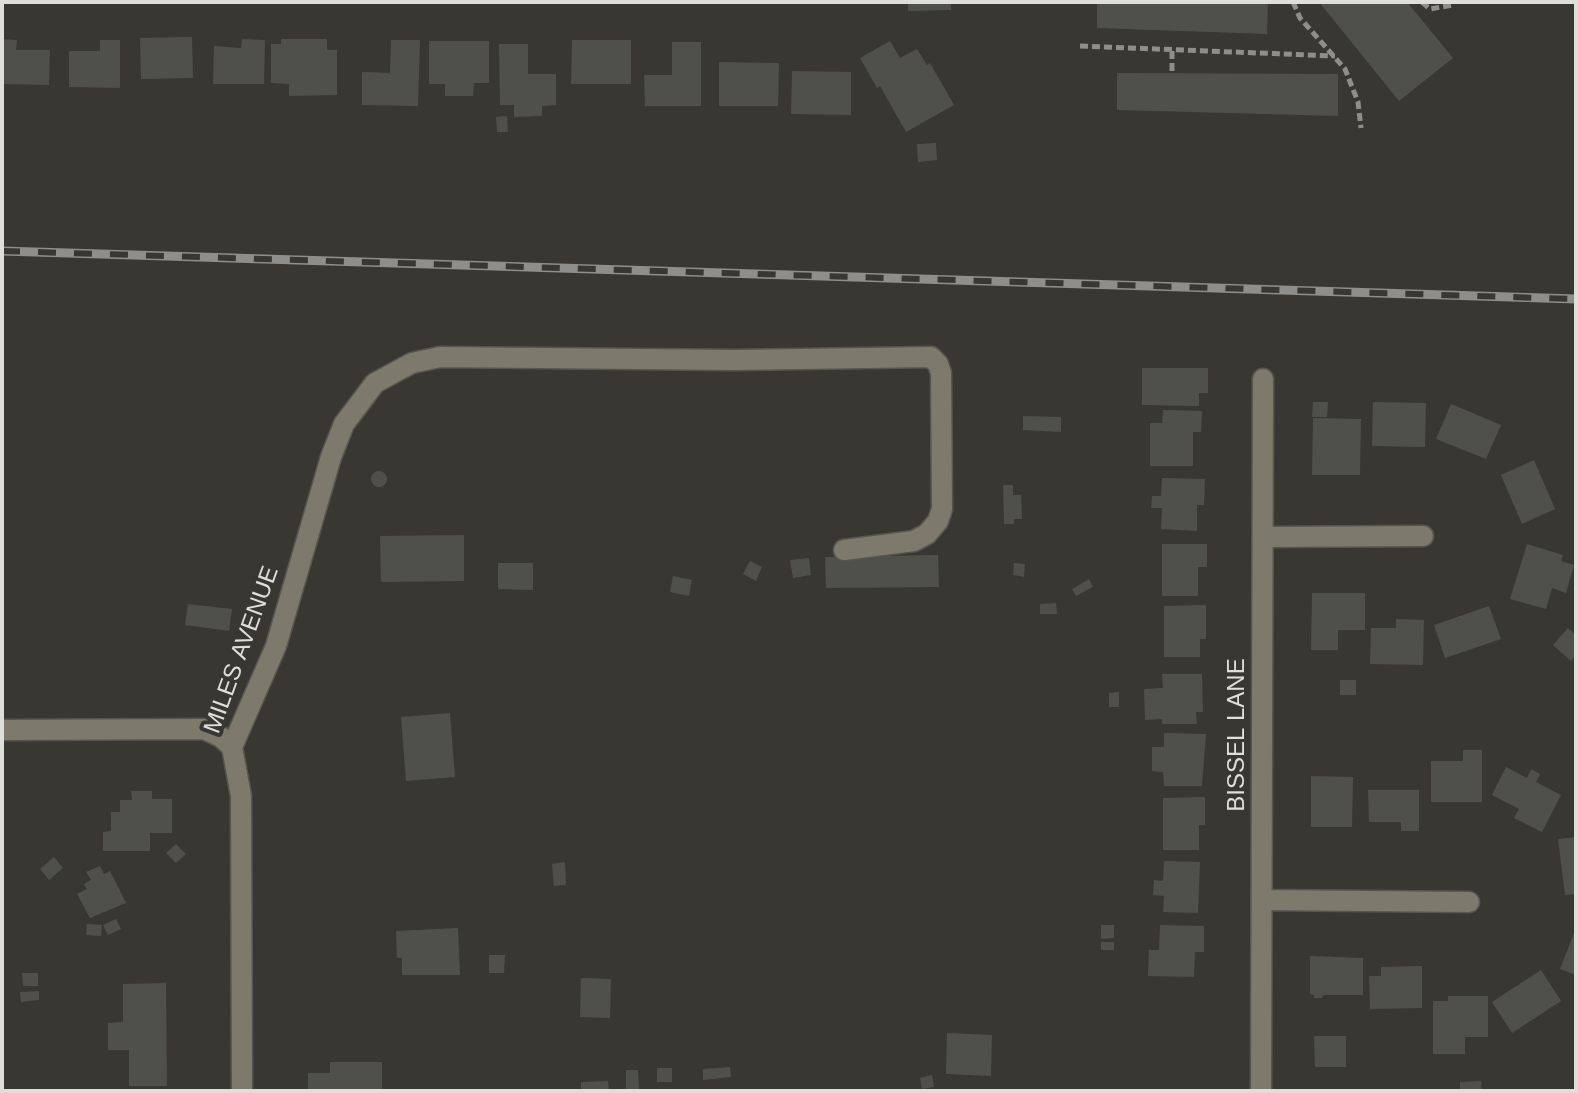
<!DOCTYPE html>
<style>
body{margin:0}
#map{position:relative;width:1578px;height:1093px;overflow:hidden;background:#383732;font-family:Helvetica,sans-serif}
canvas{display:block}
.frame{position:absolute;inset:0;border:4px solid #dededb;pointer-events:none}
</style>
<div id="map">
<canvas width="1578" height="1093"></canvas>
<div class="frame"></div>
</div>
<script>
const c = document.querySelector('canvas').getContext('2d');
c.lineJoin = 'round';
function paint(path, color) {
  c.fillStyle = color;
  c.fill(path, 'evenodd');
}
function toPath(rows) {
  const path = new Path2D();
  for (const r of rows) {
    if (r.length === 3) {
      path.moveTo(r[0] + r[2], r[1]);
      path.arc(r[0], r[1], r[2], 0, 2 * Math.PI);
      continue;
    }
    path.moveTo(r[0], r[1]);
    for (let i = 2; i < r.length; i += 2) path.lineTo(r[i], r[i + 1]);
  }
  return path;
}
function stroke(path, color, width, dash) {
  c.strokeStyle = color;
  c.lineWidth = width;
  c.lineCap = dash ? 'butt' : 'round';
  c.setLineDash(dash || []);
  c.stroke(path);
}
function write(font, color, halo, rows, align = 'center') {
  c.font = font + ' Helvetica,sans-serif';
  c.lineWidth = 8;
  c.setLineDash([]);
  c.textBaseline = 'middle';
  c.strokeStyle = halo;
  c.fillStyle = color;
  for (const [text, x, y, turn = 0] of rows) {
    c.save();
    c.translate(x, y);
    c.rotate((+turn || 0) * Math.PI / 180);
    c.textAlign = isNaN(turn) ? turn : align;
    if (halo) c.strokeText(text, 0, 0);
    c.fillText(text, 0, 0);
    c.restore();
  }
}
paint(toPath([
 [908,2,951,2,951,10,908,11],
 [1097,2,1268,2,1267,34,1097,28],
 [1319,2,1407,2,1453,58,1399,101],
 [192,37,193,78,141,79,140,38],
 [2,39,17,40,16,50,50,50,49,85,2,84],
 [242,39,265,40,264,84,213,84,214,46,241,48],
 [281,39,327,39,327,50,337,50,337,95,289,96,289,84,271,83,271,44,281,44],
 [100,40,120,40,120,88,69,87,69,51,100,51],
 [391,40,420,40,418,106,362,105,362,72,390,73],
 [572,40,631,40,631,84,571,84],
 [429,41,489,41,489,83,474,83,473,96,445,96,445,84,429,84],
 [890,41,900,58,917,49,927,65,930,63,954,105,906,132,880,86,877,88,860,58],
 [672,42,701,42,701,106,645,106,644,75,672,75],
 [499,44,528,44,528,74,556,74,556,105,542,106,542,116,514,117,514,105,500,105],
 [719,62,779,63,778,106,719,106],
 [792,71,851,72,851,115,791,114],
 [1117,73,1338,74,1338,116,1117,110],
 [507,116,508,132,497,132,496,117],
 [936,143,937,160,918,162,917,144],
 [1142,368,1208,368,1208,393,1199,393,1199,406,1142,405],
 [1313,402,1328,402,1327,417,1312,417],
 [1373,402,1426,403,1425,447,1372,446],
 [1451,404,1501,425,1486,459,1436,439],
 [1163,410,1202,411,1201,432,1193,432,1193,466,1150,466,1150,423,1162,423],
 [1023,416,1061,417,1061,432,1023,430],
 [1313,418,1361,419,1360,475,1312,475],
 [1534,460,1555,509,1522,524,1501,475],
 [379,479,8],
 [1162,478,1205,479,1204,505,1197,505,1197,531,1161,529,1162,508,1151,508,1152,496,1161,496],
 [1003,485,1013,485,1013,495,1021,495,1022,519,1014,519,1014,524,1004,524],
 [464,535,464,581,381,582,380,536],
 [1162,544,1207,544,1207,567,1198,567,1198,596,1162,596],
 [1527,544,1563,555,1561,561,1574,565,1566,593,1552,588,1546,609,1510,599],
 [938,555,939,587,826,588,825,557],
 [809,558,811,575,793,578,790,560],
 [750,561,762,567,756,581,743,574],
 [498,563,533,563,533,590,498,589],
 [1014,563,1025,564,1024,577,1013,575],
 [673,576,692,580,689,596,670,592],
 [1089,579,1093,587,1076,596,1072,589],
 [1312,593,1365,593,1365,630,1338,630,1338,650,1311,650],
 [1056,603,1057,614,1040,614,1040,604],
 [188,604,232,609,229,631,185,625],
 [1206,605,1206,639,1200,639,1200,657,1164,657,1164,606],
 [1489,606,1501,639,1445,658,1434,625],
 [1396,619,1424,620,1423,665,1370,664,1371,628,1396,628],
 [1568,628,1576,635,1576,655,1571,661,1553,645],
 [1162,674,1202,674,1203,712,1196,712,1197,724,1162,724,1162,719,1145,720,1144,689,1163,688],
 [1340,680,1356,680,1356,695,1340,695],
 [1119,692,1119,707,1109,707,1109,693],
 [450,713,455,777,406,781,401,717],
 [1164,733,1206,734,1202,786,1164,786,1163,772,1152,771,1152,747,1164,747],
 [1463,750,1482,750,1482,802,1431,802,1431,761,1463,761],
 [1506,767,1527,778,1531,769,1540,774,1536,782,1561,795,1542,832,1514,818,1519,809,1492,795],
 [1311,776,1353,777,1352,827,1311,827],
 [1368,790,1419,790,1419,831,1401,831,1401,822,1369,822],
 [131,791,152,791,152,799,172,799,172,833,150,833,150,851,103,851,103,832,111,831,111,812,120,812,120,800,132,800],
 [1205,797,1205,825,1199,825,1199,850,1163,850,1163,798],
 [1576,837,1576,894,1565,895,1558,839],
 [176,844,186,854,176,863,166,853],
 [54,857,63,868,49,880,40,869],
 [1164,861,1200,862,1198,913,1163,912,1164,896,1153,895,1154,880,1163,881],
 [565,862,566,885,554,886,552,864],
 [100,866,104,874,110,871,126,903,90,918,77,894,87,889,84,884,91,880,86,872],
 [116,919,121,929,108,935,103,925],
 [87,924,102,925,101,936,86,935],
 [1101,925,1114,925,1114,938,1101,939],
 [1160,925,1204,926,1204,952,1195,952,1194,977,1148,976,1149,950,1159,950],
 [458,928,460,975,402,975,402,958,397,958,396,931],
 [1576,928,1576,975,1560,969],
 [1101,942,1114,942,1114,950,1101,950],
 [489,955,505,955,504,973,489,973],
 [1310,956,1363,958,1363,995,1323,995,1322,998,1314,998,1314,995,1310,994],
 [1422,966,1422,1008,1370,1009,1369,976,1381,976,1381,967],
 [1541,970,1561,1001,1512,1033,1492,1002],
 [22,973,38,973,38,986,23,986],
 [581,978,611,979,610,1018,580,1017],
 [166,983,167,1086,129,1086,129,1050,108,1050,108,1023,123,1022,123,984],
 [39,991,39,1000,21,1002,20,992],
 [1448,996,1488,996,1488,1037,1465,1037,1465,1054,1433,1054,1433,1001,1448,1001],
 [947,1033,992,1035,991,1076,946,1074],
 [1314,1036,1346,1036,1346,1067,1315,1067],
 [330,1062,382,1062,382,1091,308,1091,308,1073,330,1073],
 [730,1067,731,1077,703,1080,703,1069],
 [657,1068,672,1068,672,1082,657,1082],
 [626,1070,638,1070,639,1089,626,1089],
 [932,1075,934,1087,922,1089,920,1078],
 [608,1081,609,1091,581,1091,581,1082],
 [1481,1081,1482,1091,1460,1091,1460,1082]
]), '#50504b');
const minor = toPath([
 [1264,537,1423,536],
 [2,730,204,729,221,737,232,747],
 [1263,900,1469,902],
 [242,1091,241,796,232,747,276,646,331,457,344,424,375,383,412,363,440,357,735,360,931,357,938,364,941,373,942,509,938,521,927,534,914,541,844,550],
 [1261,1091,1263,379]
]);
stroke(minor, '#565550', 23);
stroke(toPath([
 [1293,2,1300,18,1345,69,1358,102,1361,128],
 [1422,2,1430,9,1453,5],
 [1080,46,1335,56],
 [1172,51,1172,73]
]), '#8e8e8a', 5, [8, 4]);
stroke(minor, '#7d7a6b', 20);
const rail = toPath([
 [2,251,1576,299]
]);
stroke(rail, '#8e8e8a', 9);
stroke(rail, '#383732', 6, [18]);
write('24px', '#dededb', '#383732', [
 ["MILES AVENUE",242,650,-70],
 ["BISSEL LANE",1237,735,-90]
]);
</script>
